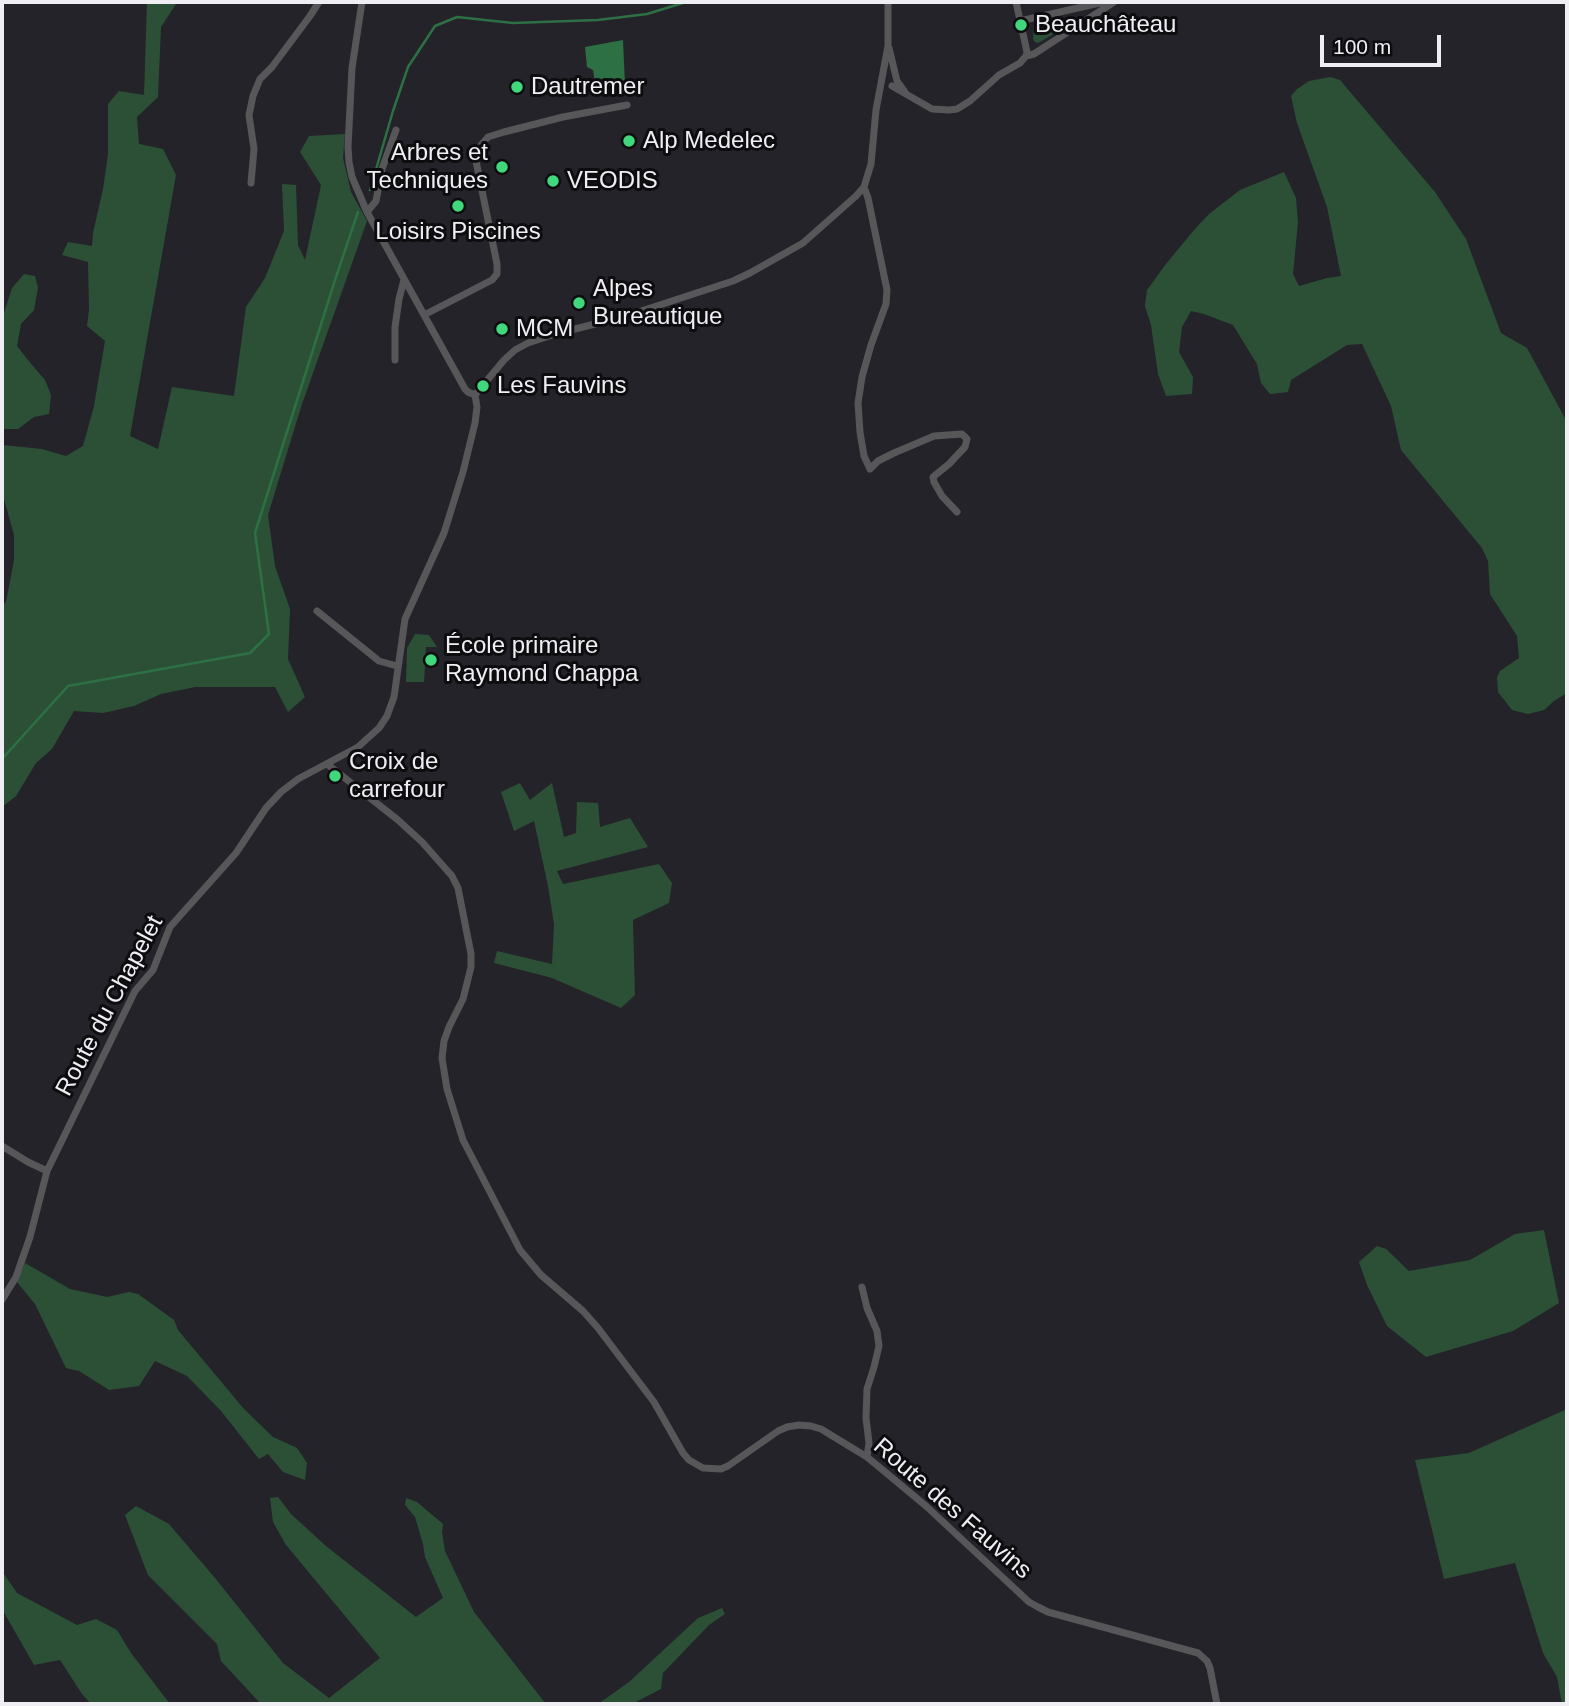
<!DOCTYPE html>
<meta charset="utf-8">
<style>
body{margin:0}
#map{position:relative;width:1569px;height:1706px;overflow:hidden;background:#24232a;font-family:Arial,sans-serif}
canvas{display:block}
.frame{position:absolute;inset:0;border:4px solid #efeef3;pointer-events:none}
.scale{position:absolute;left:1320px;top:35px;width:121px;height:32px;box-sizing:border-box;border:4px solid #efeef3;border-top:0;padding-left:9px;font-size:21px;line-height:24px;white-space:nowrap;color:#efeef3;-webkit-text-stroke:5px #0d0d10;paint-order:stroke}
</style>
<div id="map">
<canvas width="1569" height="1706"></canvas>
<div class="frame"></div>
<div class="scale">100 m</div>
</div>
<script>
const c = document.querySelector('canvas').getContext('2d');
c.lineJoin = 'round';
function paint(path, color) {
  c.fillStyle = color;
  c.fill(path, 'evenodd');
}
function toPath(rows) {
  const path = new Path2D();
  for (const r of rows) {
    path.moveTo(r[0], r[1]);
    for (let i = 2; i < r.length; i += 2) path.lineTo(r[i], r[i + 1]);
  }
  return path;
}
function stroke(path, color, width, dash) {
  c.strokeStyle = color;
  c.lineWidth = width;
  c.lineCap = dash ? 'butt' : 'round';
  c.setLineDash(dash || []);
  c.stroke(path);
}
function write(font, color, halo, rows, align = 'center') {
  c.font = font + ' Arial,sans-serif';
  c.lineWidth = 6;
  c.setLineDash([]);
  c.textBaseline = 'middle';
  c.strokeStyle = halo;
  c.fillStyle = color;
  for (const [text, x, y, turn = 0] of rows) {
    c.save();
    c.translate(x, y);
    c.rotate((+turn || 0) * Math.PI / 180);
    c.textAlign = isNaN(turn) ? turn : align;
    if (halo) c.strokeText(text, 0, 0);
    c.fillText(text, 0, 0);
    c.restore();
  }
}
paint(toPath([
 [147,2,189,2,176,4,161,27,158,97,137,117,139,144,163,149,176,175,130,436,158,449,172,387,234,396,246,307,265,278,284,231,282,184,296,185,298,245,305,260,321,185,300,152,309,136,345,134,343,158,351,192,367,221,302,404,268,515,275,566,290,609,288,659,305,697,288,712,275,687,195,687,161,694,134,706,103,713,74,711,52,749,36,763,16,796,2,807,2,606,6,602,14,560,14,535,4,499,4,476,2,472,2,445,42,449,66,456,83,446,94,406,105,341,87,326,89,309,88,262,62,255,68,242,92,246,93,233,103,189,108,154,108,104,119,91,144,95],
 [1061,21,1063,22,1063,24,1062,29,1038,43,1035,42,1033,39,1034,29,1040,26],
 [1330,77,1340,80,1435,192,1466,239,1501,333,1527,348,1567,422,1567,693,1554,701,1544,710,1528,714,1512,710,1498,692,1497,677,1500,671,1519,658,1517,636,1490,594,1488,561,1482,548,1401,450,1391,406,1362,344,1347,345,1291,380,1288,392,1270,394,1261,383,1257,364,1233,325,1204,314,1191,311,1182,327,1179,352,1193,377,1192,394,1166,396,1158,374,1151,325,1145,306,1147,290,1166,264,1194,230,1209,214,1240,190,1284,172,1296,198,1298,222,1293,274,1299,286,1327,278,1341,276,1327,207,1297,123,1291,96,1297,89,1309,81],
 [24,274,35,276,38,288,34,310,21,324,17,346,32,365,45,380,51,395,49,414,34,417,18,429,2,429,2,319,12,288],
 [415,634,429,635,437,647,426,647,424,682,406,682,407,648],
 [520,783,530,800,552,783,564,837,576,833,577,802,598,803,600,827,630,818,648,847,557,871,563,884,659,864,672,883,669,903,633,920,635,995,621,1008,552,978,494,963,497,951,552,964,554,924,548,886,534,821,514,831,501,792],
 [1544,1230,1559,1303,1513,1331,1426,1357,1387,1326,1367,1285,1359,1262,1377,1246,1386,1249,1409,1271,1470,1260,1515,1234],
 [25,1263,70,1289,107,1297,129,1292,138,1294,174,1320,178,1330,244,1409,273,1437,297,1448,307,1463,305,1480,283,1472,268,1454,259,1459,221,1411,187,1376,155,1361,139,1386,109,1390,79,1371,66,1368,35,1304,17,1282],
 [1567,1409,1567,1704,1562,1704,1557,1677,1543,1653,1515,1563,1444,1579,1415,1460,1469,1453],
 [278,1497,291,1514,326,1546,416,1617,443,1598,425,1557,423,1544,415,1517,405,1505,406,1498,417,1502,443,1524,442,1532,445,1551,474,1612,546,1704,263,1704,259,1702,221,1661,217,1644,148,1575,125,1515,136,1506,169,1524,215,1578,283,1663,329,1698,380,1658,286,1545,273,1522,270,1498],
 [2,1571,17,1593,77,1625,96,1619,117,1630,131,1653,170,1704,91,1704,82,1694,60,1660,34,1665,2,1609],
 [722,1608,725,1614,709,1625,663,1673,661,1689,632,1704,598,1704,629,1682,698,1618]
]), '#2b5036');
paint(toPath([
 [623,40,625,85,596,90,593,70,587,67,585,47]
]), '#2d7044');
stroke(toPath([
 [370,190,393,111,408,67,435,26,457,17,513,23,598,20,647,14,686,2],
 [2,759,68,686,250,653,269,634,255,533,336,277,358,212]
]), '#2d7044', 2.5);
stroke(toPath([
 [362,2,352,68,348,147,349,162,352,177,367,212,465,389,468,392,475,395],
 [1016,2,1027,52,1026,56],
 [1020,21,1104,2],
 [889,48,897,81,905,92],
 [892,86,932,109,949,110,957,109,970,101,999,75,1020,63,1026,56,1034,54,1114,2],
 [251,183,254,149,249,115,253,96,260,79,272,67,310,16,319,2],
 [864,187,868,198,887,290,886,304,871,345,862,377,858,403,860,432,864,456,870,469,878,461,894,453,934,436,962,434,967,439,965,447,949,464,933,477,934,482,942,496,957,512],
 [367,212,376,201,382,169,396,130],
 [424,315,492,280,497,274,497,264,476,161,478,149,482,144,488,137,504,132,563,117,627,105],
 [395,360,395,327,399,299,404,280],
 [475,395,504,360,515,350,528,343,555,334,623,317,733,281,750,273,803,243,856,196,864,187,871,164,876,110,888,46,888,2],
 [317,611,379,661,397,666],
 [327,764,398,820,422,842,452,876,458,888,471,954,471,967,463,999,449,1027,444,1041,442,1058,447,1089,463,1140,520,1250,541,1275,583,1311,598,1328,654,1402,683,1453,689,1460,703,1468,721,1469,728,1466,778,1431,787,1427,799,1425,811,1426,821,1429,867,1457,890,1476,926,1506,1029,1602,1038,1607,1048,1612,1198,1653,1207,1661,1210,1668,1217,1704],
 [2,1146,28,1162,47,1171],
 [862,1287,867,1308,877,1331,879,1346,874,1367,867,1389,866,1418,869,1443,867,1457],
 [2,1300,16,1277,30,1237,47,1171,135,991,153,970,170,927,236,853,266,808,281,792,298,779,358,747,379,728,387,716,394,697,405,619,444,533,463,472,475,423,477,407,475,395]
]), '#57575a', 7);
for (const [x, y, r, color] of [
 [1021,25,7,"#41d77c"],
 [517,87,7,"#41d77c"],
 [629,141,7,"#41d77c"],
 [502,167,7,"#41d77c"],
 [553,181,7,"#41d77c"],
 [458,206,7,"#41d77c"],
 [579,303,7,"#41d77c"],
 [502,329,7,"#41d77c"],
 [483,386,7,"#41d77c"],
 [431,660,7,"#41d77c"],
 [335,776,7,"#41d77c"]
]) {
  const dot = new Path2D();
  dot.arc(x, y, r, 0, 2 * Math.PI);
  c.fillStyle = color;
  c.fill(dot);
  stroke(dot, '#0d0d10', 2.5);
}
write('24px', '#efeef3', '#0d0d10', [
 ["Beauchâteau",1035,25],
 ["Dautremer",531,87],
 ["Alp Medelec",643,141],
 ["Arbres et",488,153,"right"],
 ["Techniques",488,181,"right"],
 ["VEODIS",567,181],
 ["Loisirs Piscines",458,232,"center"],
 ["Alpes",593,289],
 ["Bureautique",593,317],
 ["MCM",516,329],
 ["Les Fauvins",497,386],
 ["École primaire",445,646],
 ["Raymond Chappa",445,674],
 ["Croix de",349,762],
 ["carrefour",349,790]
], 'left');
write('24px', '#efeef3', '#0d0d10', [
 ["Route du Chapelet",110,1006,-62],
 ["Route des Fauvins",952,1509,41]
]);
</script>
